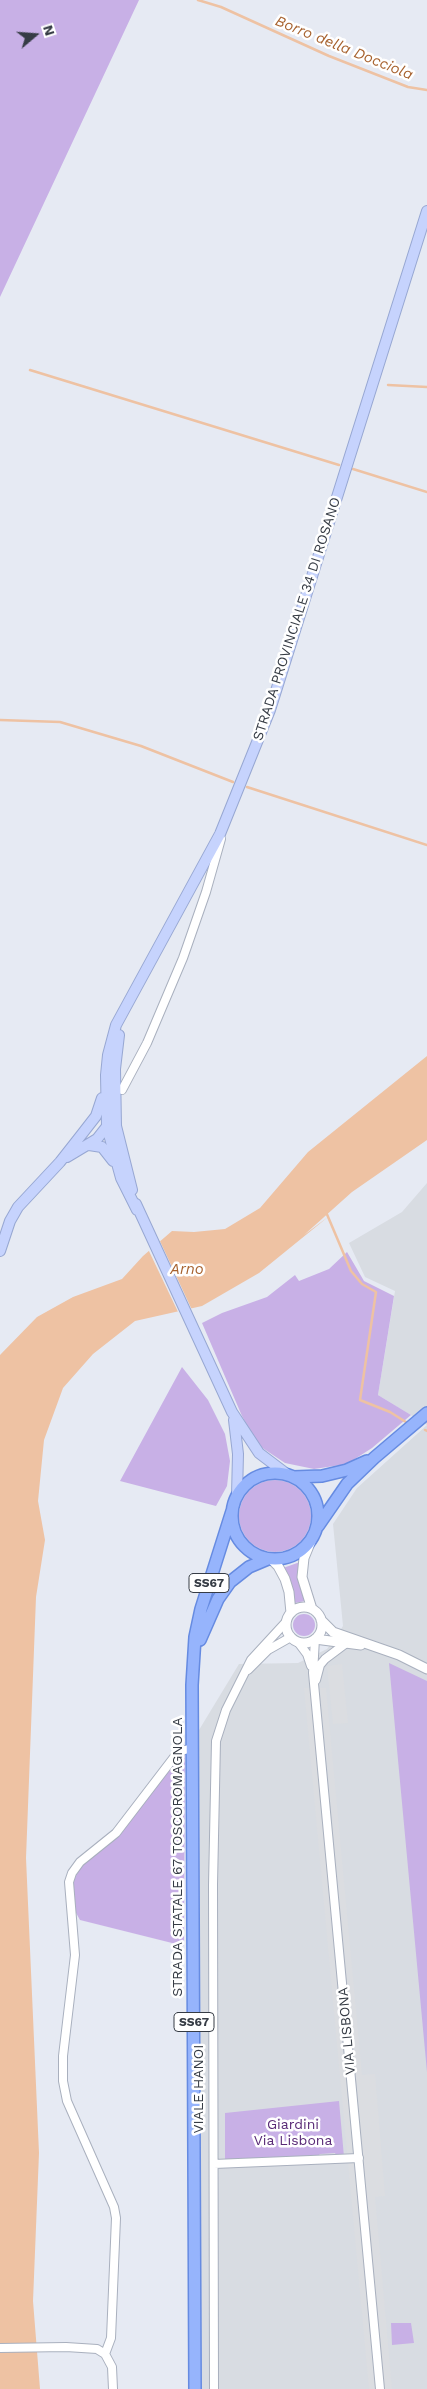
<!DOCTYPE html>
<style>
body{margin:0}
#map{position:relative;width:427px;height:2389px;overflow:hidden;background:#e6eaf3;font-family:"Work Sans",sans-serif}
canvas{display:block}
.north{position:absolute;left:10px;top:10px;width:50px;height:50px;-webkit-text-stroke:4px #fff;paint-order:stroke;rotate:72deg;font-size:14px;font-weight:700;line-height:20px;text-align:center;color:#363c45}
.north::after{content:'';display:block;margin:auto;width:18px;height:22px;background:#363c45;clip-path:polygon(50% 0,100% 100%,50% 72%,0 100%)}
</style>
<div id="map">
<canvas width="427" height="2389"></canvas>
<div class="north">N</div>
</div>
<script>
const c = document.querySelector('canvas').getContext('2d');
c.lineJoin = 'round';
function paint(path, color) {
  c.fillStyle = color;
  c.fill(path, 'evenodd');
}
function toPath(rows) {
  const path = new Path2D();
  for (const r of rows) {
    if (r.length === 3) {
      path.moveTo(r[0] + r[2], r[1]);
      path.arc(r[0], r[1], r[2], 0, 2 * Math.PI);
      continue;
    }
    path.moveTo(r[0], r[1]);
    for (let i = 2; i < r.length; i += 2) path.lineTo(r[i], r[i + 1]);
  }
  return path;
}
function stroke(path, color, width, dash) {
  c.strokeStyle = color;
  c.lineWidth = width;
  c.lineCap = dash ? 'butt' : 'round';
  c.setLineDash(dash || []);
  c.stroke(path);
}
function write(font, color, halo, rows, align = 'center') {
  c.font = font + ' "Work Sans",sans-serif';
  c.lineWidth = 5;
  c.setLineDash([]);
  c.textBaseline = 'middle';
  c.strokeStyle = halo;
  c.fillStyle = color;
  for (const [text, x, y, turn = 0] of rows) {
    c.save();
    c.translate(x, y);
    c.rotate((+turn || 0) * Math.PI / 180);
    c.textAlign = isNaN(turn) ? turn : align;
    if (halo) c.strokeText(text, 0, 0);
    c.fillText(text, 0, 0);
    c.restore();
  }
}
paint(toPath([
 [427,1183,427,2389,200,2389,199,1730,239,1664,298,1663,327,1649,343,1626,333,1524,357,1488,427,1425,378,1395,395,1291,365,1277,349,1243,402,1212]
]), '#d8dce2');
paint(toPath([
 [0,0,139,0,0,297],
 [347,1252,364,1281,394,1296,378,1395,411,1415,372,1448,347,1464,314,1469,285,1463,258,1445,242,1416,202,1323,222,1313,267,1297,295,1275,299,1281,329,1269],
 [182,1367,208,1400,225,1434,230,1461,227,1486,216,1506,120,1481],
 [275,1516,36],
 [300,1562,305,1601,295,1603,283,1568],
 [304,1625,11],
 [389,1663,427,1681,427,2072],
 [185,1755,184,1946,80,1920,75,1911,73,1896,74,1879,83,1864,120,1835,179,1756],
 [339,2101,344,2157,337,2157,335,2153,320,2154,315,2158,225,2161,225,2113],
 [391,2323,411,2323,414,2343,392,2345]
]), '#c8b0e6');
paint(toPath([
 [342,1664,348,1723,333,1724,327,1666],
 [304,1688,310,1688,375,2389,369,2389],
 [320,1688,326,1688,362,2075,375,2074,385,2196,375,2197,392,2389,385,2389]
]), '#dbdde1');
paint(toPath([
 [427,1056,427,1140,352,1192,304,1235,328,1217,259,1273,202,1306,135,1321,93,1354,63,1388,44,1440,38,1501,45,1540,36,1597,26,1858,39,2153,33,2301,40,2389,0,2389,0,1355,37,1317,73,1297,122,1279,143,1256,172,1231,194,1232,225,1229,260,1208,308,1152]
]), '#eec2a3');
paint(toPath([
 [159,1239,192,1310,179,1314,148,1249]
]), '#e6eaf3');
stroke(toPath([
 [198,0,221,7,329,56,408,87,427,90],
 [30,370,339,465],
 [388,385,427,387],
 [353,469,427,492],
 [0,720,60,722,141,746,233,782],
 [247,787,427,845],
 [326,1212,351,1271,362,1284,376,1292,360,1400,390,1412,409,1424],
 [425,1430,427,1431]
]), '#eec2a3', 2.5);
const minor = toPath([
 [122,1090,147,1043,183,958,206,892,221,839],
 [315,1639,313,1673,380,2389],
 [298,1642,307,1654,311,1666],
 [248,1670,268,1650,291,1637],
 [316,1680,320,1665,325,1659,345,1644],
 [214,2164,359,2158],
 [0,2348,66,2347,97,2349,105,2354,112,2367,113,2389],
 [105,2354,111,2338,116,2218,114,2207,67,2101,63,2081,63,2056,75,1955,69,1882,72,1873,80,1862,116,1833,178,1752,192,1748],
 [214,2389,213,1885,216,1741,226,1710,251,1660,286,1622]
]);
const tertiary = toPath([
 [311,1541,304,1558,302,1577,312,1609],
 [271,1559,278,1566,285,1579,289,1592,291,1613],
 [304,1625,18],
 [321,1620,333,1632,399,1655,427,1669],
 [315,1639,361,1645]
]);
const secondary = toPath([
 [119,1035,115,1069,116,1126,132,1190],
 [89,1145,102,1147,113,1161],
 [67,1157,97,1139,108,1125],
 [136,1204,232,1412,259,1453,288,1475],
 [137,1210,121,1178,107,1127,106,1075,108,1055,116,1025,220,834,270,710,427,211],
 [0,1251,10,1221,18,1207,60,1162,82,1134,96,1116,102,1098],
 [234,1420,238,1454,237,1495]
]);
const primary = toPath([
 [275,1516,43],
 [293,1477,322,1476,347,1470,367,1461],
 [318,1526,347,1484,374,1458,427,1413],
 [200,1640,218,1599,230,1582,249,1567,268,1559],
 [195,2389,192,1685,195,1637,201,1609,232,1511]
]);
stroke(minor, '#a9b0be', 10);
stroke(tertiary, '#a9b0be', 11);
stroke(secondary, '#97a7d2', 12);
stroke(primary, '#668be1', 14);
stroke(minor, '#fff', 8);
stroke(tertiary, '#fff', 9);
stroke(secondary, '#c6d3fd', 10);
stroke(primary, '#96b4fc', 11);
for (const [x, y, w] of [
 [209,1583,40],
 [194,2022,40]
]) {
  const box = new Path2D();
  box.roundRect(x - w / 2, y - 9.5, w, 19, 4);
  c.fillStyle = '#fff';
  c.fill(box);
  stroke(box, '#363c45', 1);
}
write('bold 12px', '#363c45', null, [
 ["SS67",209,1583],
 ["SS67",194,2022]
]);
write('14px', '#363c45', '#fff', [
 ["STRADA PROVINCIALE 34 DI ROSANO",297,619,-72],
 ["STRADA STATALE 67 TOSCOROMAGNOLA",178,1857,-90],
 ["VIA LISBONA",347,2031,-95],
 ["VIALE HANOI",199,2089,-90]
]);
write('14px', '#592a76', '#fff', [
 ["Giardini",293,2125],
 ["Via Lisbona",293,2141]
]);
write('italic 15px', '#a7622f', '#fff', [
 ["Borro della Docciola",344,48,22],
 ["Arno",187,1270]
]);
</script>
